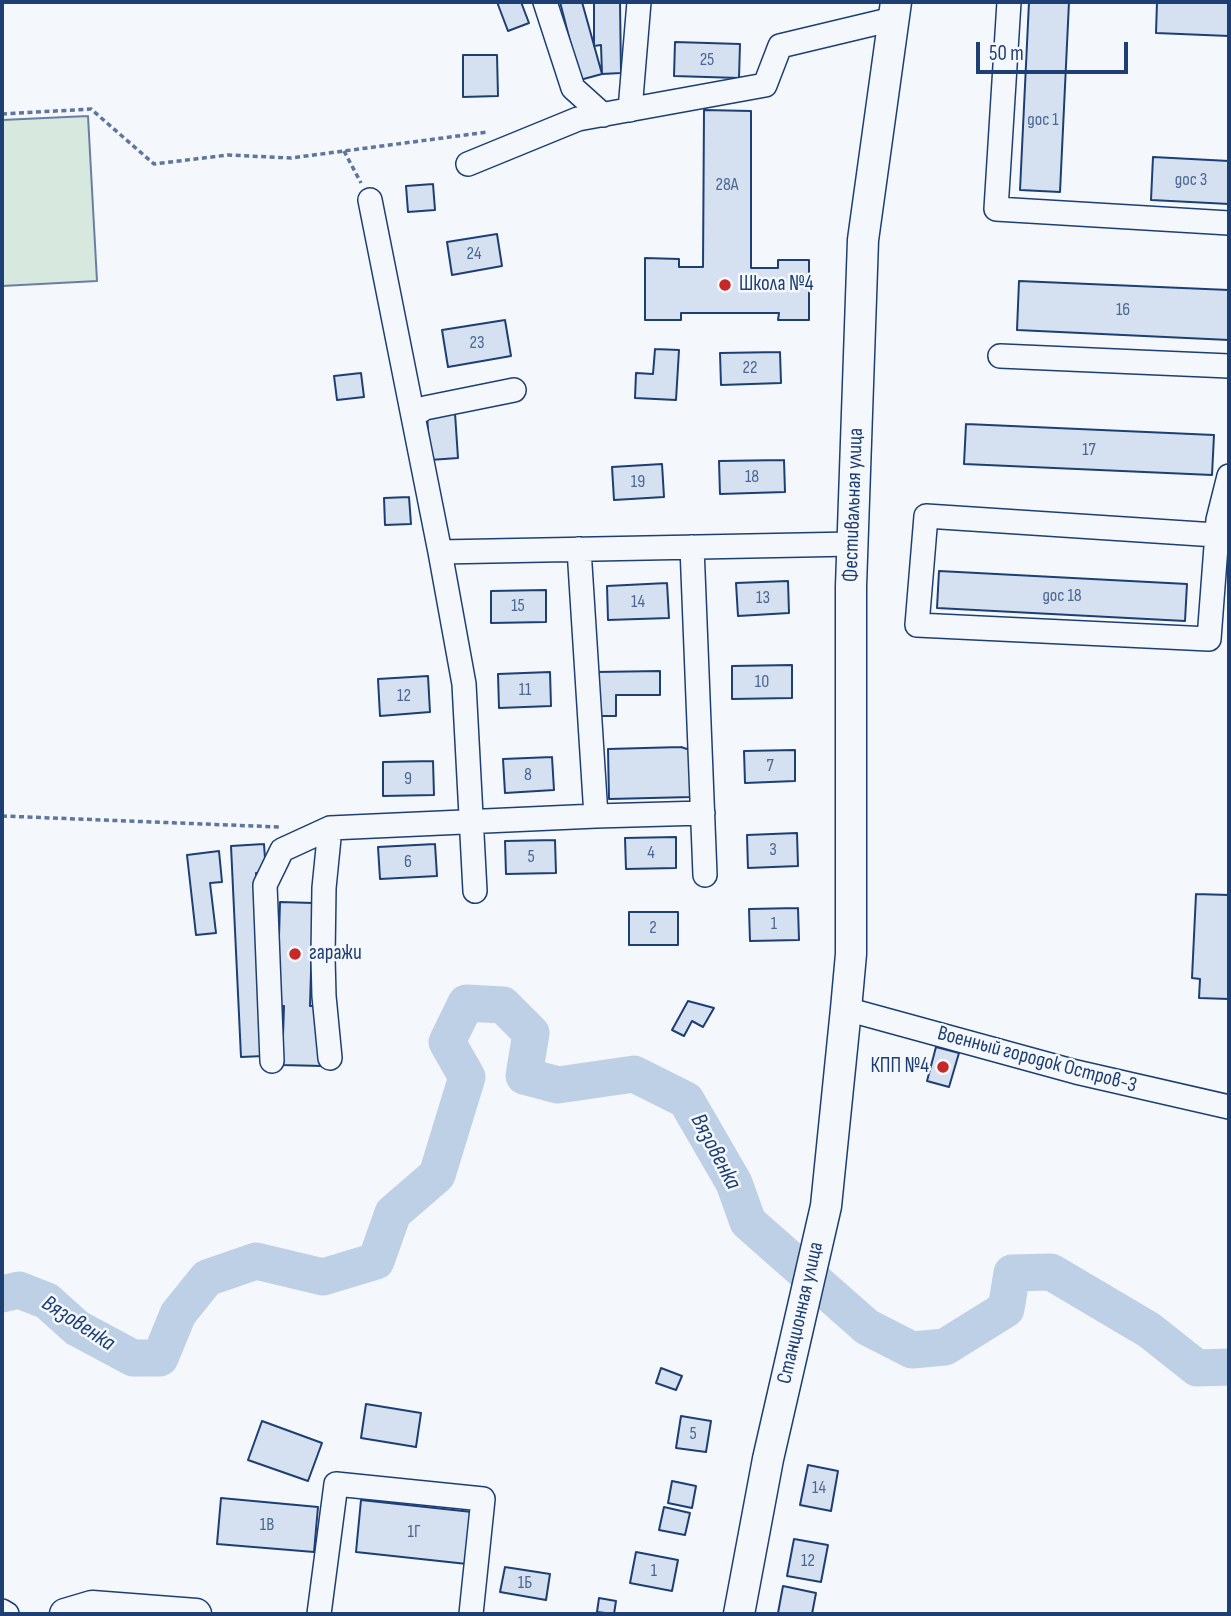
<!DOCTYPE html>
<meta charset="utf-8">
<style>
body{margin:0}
#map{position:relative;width:1231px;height:1616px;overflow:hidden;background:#f4f7fb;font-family:"Sofia Sans Condensed",sans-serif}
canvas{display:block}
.frame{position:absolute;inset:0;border:4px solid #1d3f73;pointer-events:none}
.scale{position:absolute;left:976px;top:42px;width:152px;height:32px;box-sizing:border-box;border:4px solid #1d3f73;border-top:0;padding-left:9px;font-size:21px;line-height:24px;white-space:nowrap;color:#1d3f73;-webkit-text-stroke:5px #f4f7fb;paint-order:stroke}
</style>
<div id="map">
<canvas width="1231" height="1616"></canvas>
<div class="frame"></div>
<div class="scale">50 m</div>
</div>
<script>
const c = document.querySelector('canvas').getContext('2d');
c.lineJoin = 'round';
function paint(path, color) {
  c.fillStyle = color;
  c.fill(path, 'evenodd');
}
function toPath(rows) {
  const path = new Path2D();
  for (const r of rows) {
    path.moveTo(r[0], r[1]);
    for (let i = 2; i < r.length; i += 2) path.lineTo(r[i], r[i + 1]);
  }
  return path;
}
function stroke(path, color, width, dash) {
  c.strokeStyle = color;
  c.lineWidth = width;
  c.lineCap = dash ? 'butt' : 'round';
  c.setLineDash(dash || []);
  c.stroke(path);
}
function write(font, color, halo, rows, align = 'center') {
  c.font = font + ' "Sofia Sans Condensed",sans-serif';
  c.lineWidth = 5;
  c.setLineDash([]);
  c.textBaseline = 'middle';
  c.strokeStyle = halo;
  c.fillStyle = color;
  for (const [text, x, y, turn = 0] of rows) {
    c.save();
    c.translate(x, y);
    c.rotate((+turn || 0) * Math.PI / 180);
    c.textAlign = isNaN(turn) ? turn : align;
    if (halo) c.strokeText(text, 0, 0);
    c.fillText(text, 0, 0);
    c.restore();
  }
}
const green = toPath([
 [88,116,97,281,2,286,2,120,88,116]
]);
paint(green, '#d7e8df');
stroke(green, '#687fa3', 2);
stroke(toPath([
 [2,1294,19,1290,47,1301,77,1328,133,1358,160,1358,178,1314,207,1278,256,1261,323,1277,376,1261,393,1213,437,1175,467,1077,447,1042,466,1003,503,1005,531,1033,524,1076,558,1085,634,1074,686,1100,734,1183,748,1222,867,1327,912,1350,945,1347,1006,1309,1012,1273,1051,1272,1149,1330,1197,1368,1229,1367]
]), '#bed0e5', 37);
const building = toPath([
 [497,2,521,2,529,23,508,31,497,2],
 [560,2,582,2,602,74,580,80,560,2],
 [594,2,620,2,621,73,602,74,601,45,594,46,594,2],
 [1029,2,1069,2,1060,192,1020,190,1029,2],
 [1157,2,1229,2,1229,36,1156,33,1157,2],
 [675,42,740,44,739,78,674,76,675,42],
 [463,55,497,55,498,96,463,97,463,55],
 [704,110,751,111,751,268,778,268,778,260,809,260,809,320,778,320,779,313,681,313,681,320,645,320,645,258,679,259,679,267,703,267,704,110],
 [1153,157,1229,161,1229,204,1151,200,1153,157],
 [433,184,435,210,408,212,406,186,433,184],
 [497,234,502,266,452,275,447,242,497,234],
 [1019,281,1229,290,1229,340,1017,330,1019,281],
 [505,320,511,356,448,367,442,330,505,320],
 [655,349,679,350,676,400,635,398,636,373,653,374,655,349],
 [780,352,781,383,721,385,720,353,780,352],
 [361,373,364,397,337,400,334,376,361,373],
 [455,413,458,458,430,460,427,415,455,413],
 [966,424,1214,435,1212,475,964,464,966,424],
 [784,460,785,492,720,494,719,461,784,460],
 [662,464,664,497,614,500,612,467,662,464],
 [409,497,411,524,385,525,384,498,409,497],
 [939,571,1187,584,1185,621,937,608,939,571],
 [788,581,789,613,738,616,736,583,788,581],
 [667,583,669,618,608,620,607,586,667,583],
 [546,590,546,622,491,623,491,591,546,590],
 [792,665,792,698,732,699,732,666,792,665],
 [660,671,660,695,616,695,616,716,598,716,597,672,660,671],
 [550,672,551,706,499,708,498,674,550,672],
 [428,676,430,712,380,716,378,679,428,676],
 [681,747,690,750,692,797,609,799,608,749,681,747],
 [795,750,795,781,745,783,744,751,795,750],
 [552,757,554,790,505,793,503,759,552,757],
 [433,761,434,795,383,796,383,762,433,761],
 [797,833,798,866,748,868,747,835,797,833],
 [676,837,676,868,626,869,625,838,676,837],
 [555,840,556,873,506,874,505,841,555,840],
 [264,844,266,873,256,873,264,1056,241,1057,231,846,264,844],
 [435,844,437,876,380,879,378,847,435,844],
 [219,851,222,882,210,883,216,933,196,935,187,855,219,851],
 [1196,894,1229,895,1229,999,1199,998,1200,979,1192,978,1196,894],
 [280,902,313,903,310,1006,318,1006,324,1035,322,1066,282,1065,284,1006,277,1006,280,902],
 [798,908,799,940,750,941,749,909,798,908],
 [629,912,678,912,678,945,629,945,629,912],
 [688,1001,714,1008,703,1027,692,1021,684,1036,672,1030,688,1001],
 [936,1047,959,1053,949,1087,927,1081,936,1047],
 [661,1368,682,1376,676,1390,656,1383,661,1368],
 [366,1404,421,1413,416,1447,361,1438,366,1404],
 [681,1416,711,1421,706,1452,676,1448,681,1416],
 [262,1421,322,1443,308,1481,248,1460,262,1421],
 [808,1465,838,1471,831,1511,800,1505,808,1465],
 [672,1481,696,1486,692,1508,668,1503,672,1481],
 [221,1498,318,1507,314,1552,217,1544,221,1498],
 [361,1500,472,1512,467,1564,356,1552,361,1500],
 [664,1507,690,1513,685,1535,659,1530,664,1507],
 [794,1539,828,1545,821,1582,787,1576,794,1539],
 [636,1552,678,1560,672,1591,630,1583,636,1552],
 [505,1567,550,1574,546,1600,500,1592,505,1567],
 [783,1586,816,1593,812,1614,778,1613,783,1586],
 [599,1598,616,1601,614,1614,597,1612,599,1598]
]);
paint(building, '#d5e0f0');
stroke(building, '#1d3f73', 2);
const minor = toPath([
 [545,2,573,88,603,115],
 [1009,2,996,209,1229,223],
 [630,110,639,2],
 [468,164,578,119,765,85,780,46,893,19],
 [370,200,440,552],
 [1000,356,1229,366],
 [413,416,425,408,514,390],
 [1216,535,926,516,917,625,1209,639,1218,520,1229,476],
 [692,547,705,875],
 [579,549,596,816,703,813],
 [330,828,324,888,323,957,324,996,330,1058],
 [475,891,464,684,440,552,853,544],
 [846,1009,1076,1072,1229,1107],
 [272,1061,265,885,282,850,330,828,596,816],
 [2,1611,7,1614],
 [319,1614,336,1484,483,1499,471,1614]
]);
const major = toPath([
 [65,1614,92,1606,196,1614],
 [739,1614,768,1459,826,1206,846,1009,851,954,851,586,863,240,896,2]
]);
stroke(minor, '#1d3f73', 26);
stroke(major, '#1d3f73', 33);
stroke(toPath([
 [2,114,91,109,154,164,228,155,291,158,488,132],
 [344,151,361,183],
 [2,816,279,827]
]), '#5e769c', 3.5, [5, 3.5]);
stroke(minor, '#f4f7fb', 23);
stroke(major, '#f4f7fb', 30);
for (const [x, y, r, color] of [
 [725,285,7,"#c62828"],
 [295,954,7,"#c62828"],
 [943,1067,7,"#c62828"]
]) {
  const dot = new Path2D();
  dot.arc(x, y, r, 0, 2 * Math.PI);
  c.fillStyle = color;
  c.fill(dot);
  stroke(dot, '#f4f7fb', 2.5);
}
write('18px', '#4b6792', null, [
 ["25",707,60],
 ["дос 1",1043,120],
 ["дос 3",1191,180],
 ["28А",727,185],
 ["24",474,254],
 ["16",1123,310],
 ["23",477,343],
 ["22",750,368],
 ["17",1089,450],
 ["18",752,477],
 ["19",638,482],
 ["дос 18",1062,596],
 ["13",763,598],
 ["14",638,602],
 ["15",518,606],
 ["10",762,682],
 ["11",525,690],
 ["12",404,696],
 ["7",770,766],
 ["8",528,775],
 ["9",408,779],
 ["3",773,850],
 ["4",651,853],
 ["5",531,857],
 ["6",408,862],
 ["1",774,924],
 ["2",653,928],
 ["5",693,1434],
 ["14",819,1488],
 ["1В",267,1525],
 ["1Г",414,1532],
 ["12",808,1561],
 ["1",654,1571],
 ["1Б",525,1583]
]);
write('21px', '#1d3f73', '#f4f7fb', [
 ["Школа №4",739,285],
 ["гаражи",309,954],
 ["КПП №4",929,1067,"right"]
], 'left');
write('21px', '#1d3f73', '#f4f7fb', [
 ["Фестивальная улица",854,505,-88],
 ["Военный городок Остров-3",1037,1060,15],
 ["Станционная улица",801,1313,-77]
]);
write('italic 23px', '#1d3f73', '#f4f7fb', [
 ["Вязовенка",715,1152,62],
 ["Вязовенка",78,1324,33]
]);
</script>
